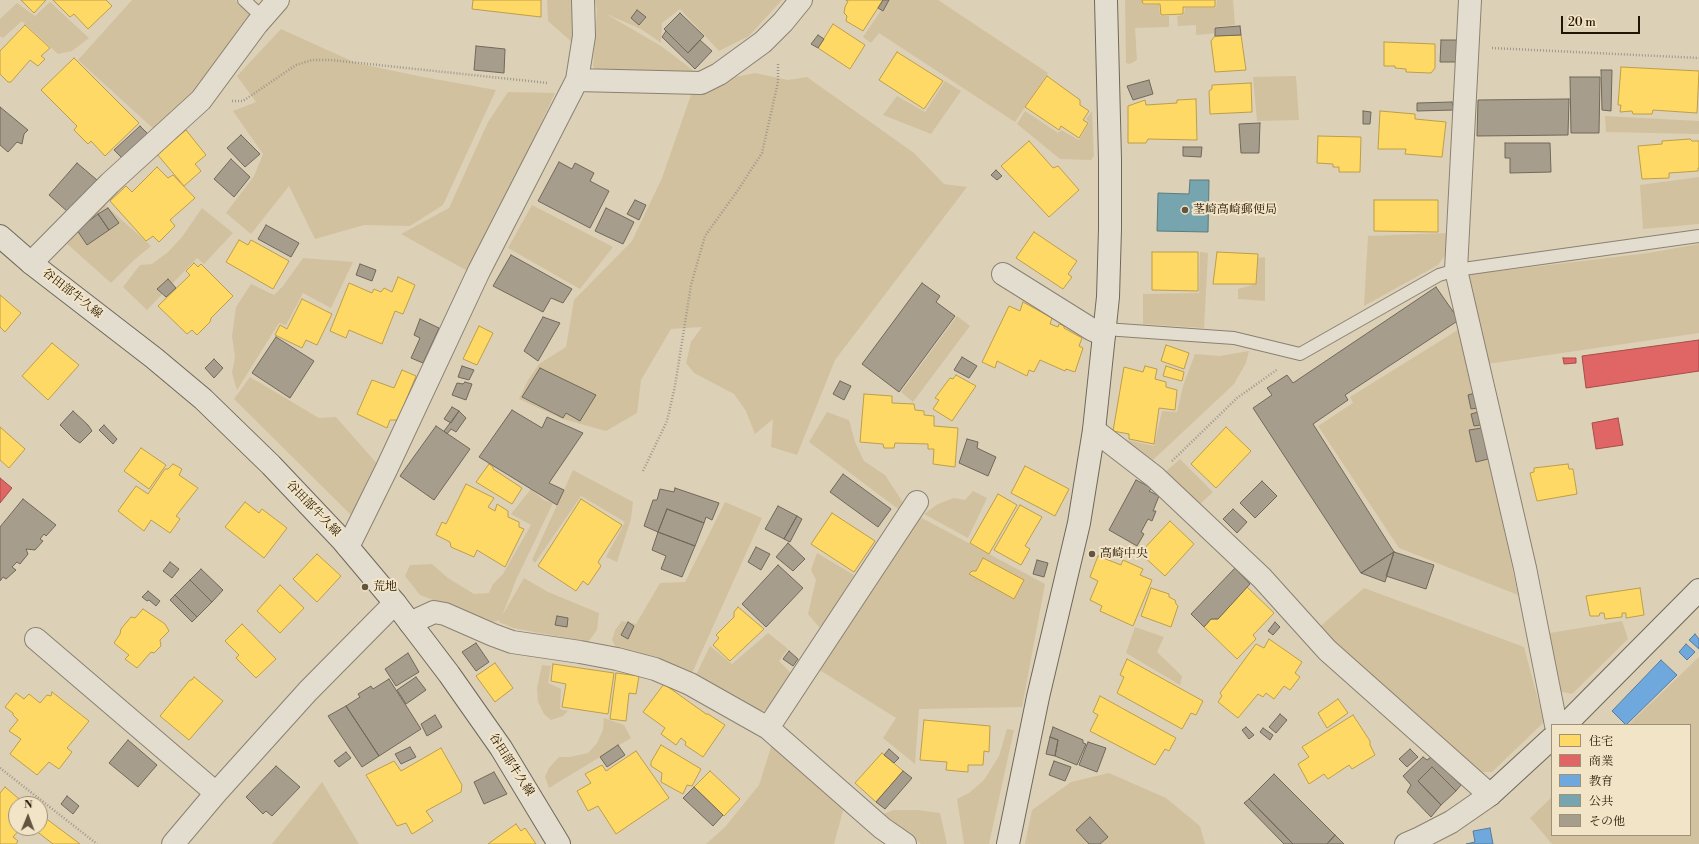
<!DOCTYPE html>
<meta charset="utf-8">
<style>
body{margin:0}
#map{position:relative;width:1699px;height:844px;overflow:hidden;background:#dcd0b7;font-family:"Libre Bodoni","Noto Serif JP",serif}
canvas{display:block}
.legend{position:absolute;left:1551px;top:724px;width:140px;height:112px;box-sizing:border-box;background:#f2e4c6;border:1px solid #9f9177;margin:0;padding:5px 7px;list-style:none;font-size:12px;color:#221401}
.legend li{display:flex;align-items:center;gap:8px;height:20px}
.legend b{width:20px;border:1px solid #9f9177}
.north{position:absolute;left:8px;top:796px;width:40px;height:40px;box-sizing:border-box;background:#f2e4c6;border:1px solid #9f9177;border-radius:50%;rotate:1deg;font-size:11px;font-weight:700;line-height:16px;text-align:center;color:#221401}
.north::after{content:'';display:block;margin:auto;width:14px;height:18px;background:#635641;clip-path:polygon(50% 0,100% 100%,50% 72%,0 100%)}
.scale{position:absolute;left:1561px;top:16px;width:79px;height:18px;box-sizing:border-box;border:2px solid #221401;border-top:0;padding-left:5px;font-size:12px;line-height:14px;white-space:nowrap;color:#221401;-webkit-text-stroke:3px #f2e4c6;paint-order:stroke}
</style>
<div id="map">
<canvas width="1699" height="844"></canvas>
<ul class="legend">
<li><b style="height:11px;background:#ffd966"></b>住宅</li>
<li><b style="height:11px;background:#e06666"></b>商業</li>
<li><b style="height:11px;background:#6fa8dc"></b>教育</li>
<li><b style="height:11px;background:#76a5af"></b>公共</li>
<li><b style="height:11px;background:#a69d8c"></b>その他</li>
</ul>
<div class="north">N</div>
<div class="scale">20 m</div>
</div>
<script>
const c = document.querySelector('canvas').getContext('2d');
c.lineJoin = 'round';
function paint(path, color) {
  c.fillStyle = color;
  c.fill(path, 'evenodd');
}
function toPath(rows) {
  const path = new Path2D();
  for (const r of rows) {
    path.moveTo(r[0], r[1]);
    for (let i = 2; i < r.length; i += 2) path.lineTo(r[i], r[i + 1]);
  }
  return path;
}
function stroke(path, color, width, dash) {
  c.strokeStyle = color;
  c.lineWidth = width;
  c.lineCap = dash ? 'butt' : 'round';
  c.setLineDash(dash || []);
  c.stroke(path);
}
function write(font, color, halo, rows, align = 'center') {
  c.font = font + ' "Libre Bodoni","Noto Serif JP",serif';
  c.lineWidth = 4;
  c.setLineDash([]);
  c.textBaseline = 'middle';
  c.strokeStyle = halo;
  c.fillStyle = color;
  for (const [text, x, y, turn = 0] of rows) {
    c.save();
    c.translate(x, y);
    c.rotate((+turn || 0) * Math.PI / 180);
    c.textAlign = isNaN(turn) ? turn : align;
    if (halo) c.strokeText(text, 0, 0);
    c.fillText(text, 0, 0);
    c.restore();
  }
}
paint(toPath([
 [132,0,235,0,253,17,203,90,157,132,78,60],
 [547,0,574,0,573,43,548,21],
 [595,0,782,0,749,36,719,51,680,9,662,23,661,43,641,29,606,14,661,46,698,74,599,76,593,66,597,11],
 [888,0,938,0,1048,73,1015,122,879,33,871,43,863,37],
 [1125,0,1142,0,1142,5,1159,5,1160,16,1169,16,1169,27,1135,28,1137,60,1130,64,1126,63],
 [1217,0,1233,0,1235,25,1214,27,1214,33,1208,34,1196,35,1196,25,1178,26,1177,16,1184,15,1185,8,1216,8],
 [50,2,89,38,72,51,58,54,22,21,3,38,0,36,0,19,17,3,35,16],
 [281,29,356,63,418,76,496,90,443,205,410,226,364,225,315,239,289,186,251,234,226,213,254,176,263,154,233,111,256,102,237,76],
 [755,73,788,80,807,77,914,153,944,184,967,187,835,360,797,455,771,447,773,419,755,434,746,411,734,394,694,373,686,363,691,342,702,327,671,329,641,380,637,413,606,431,563,419,519,399,528,380,539,364,566,347,574,300,632,241,662,178,692,92,730,78],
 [1296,76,1299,120,1257,121,1253,77],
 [945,81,961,91,931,134,883,115,897,96,925,112],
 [508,92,555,93,471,273,401,234,449,208,488,122],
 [1025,111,1058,133,1061,130,1079,140,1089,123,1086,119,1092,111,1094,156,1091,160,1060,159,1017,124],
 [1605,116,1699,121,1699,134,1606,132],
 [1699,177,1699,224,1643,229,1640,185],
 [103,203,151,246,134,260,111,283,65,242],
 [532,205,613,247,580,289,508,248],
 [202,208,233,233,204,264,197,258,147,310,123,287,140,265,152,264,168,252,182,237],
 [1447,233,1449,238,1446,254,1438,265,1364,306,1368,236],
 [1699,244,1699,333,1487,364,1467,275,1648,253],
 [1200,252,1208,253,1204,328,1143,324,1143,294,1199,293],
 [1265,257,1265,301,1238,299,1238,289,1256,284,1258,258],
 [303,258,353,262,331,308,303,293,286,325,279,323,237,390,232,373,235,357,232,336,236,307,251,284,274,295,283,286],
 [957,316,970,326,913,402,901,392],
 [1461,328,1518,595,1399,548,1318,426,1353,403,1350,397],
 [1249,351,1246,363,1234,384,1153,460,1118,438,1154,446,1162,411,1177,412,1183,386,1195,354,1220,356],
 [250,377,319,418,336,417,380,467,357,516,350,514,234,399],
 [827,412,849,420,855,442,864,461,885,475,906,507,898,509,809,442],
 [1180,459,1213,492,1198,506,1164,473],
 [573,470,633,502,631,519,617,562,606,557,625,522,581,496,535,563,532,560],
 [531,489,544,500,553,503,516,580,502,616,524,578,548,592,599,613,597,630,588,642,513,628,499,622,500,620,494,622,420,595,405,576,410,565,432,564,448,578,474,594,489,593,493,584,503,574,531,525,511,514],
 [973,491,987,498,968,538,924,514,938,504,954,498,965,500],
 [725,502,762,518,692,673,661,659,616,648,612,640,615,630,622,621,636,624,660,583,685,582],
 [920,517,1045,584,1022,707,919,709,915,764,883,738,896,718,818,669],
 [817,553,854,575,823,625,819,627,808,614,816,580,811,570],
 [1364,588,1524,647,1544,722,1492,772,1482,772,1316,630],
 [1622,621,1628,639,1572,694,1559,691,1550,633],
 [1135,627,1164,637,1157,652,1182,676,1180,685,1126,653],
 [768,633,788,649,779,661,791,673,766,710,760,711,696,675,710,646,732,664],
 [1699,657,1699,844,1552,844,1530,818,1552,797,1552,835,1690,835,1690,725,1628,725],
 [542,665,551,666,548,683,561,689,560,709,568,711,563,716,551,720,544,714,538,702,537,688],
 [604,718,624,725,631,738,549,788,545,777,549,768,559,757,570,757,588,753,597,743,603,730],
 [1007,729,1014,730,989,844,964,844,957,799,969,793,984,780,999,756],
 [772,744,844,807,834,844,706,844,725,827,759,785],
 [1109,773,1166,798,1200,826,1205,844,1025,844,1032,810,1071,782],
 [322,782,359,844,272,844],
 [893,810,917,810,940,813,947,844,921,844,884,814]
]), '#d2c19f');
const homes = toPath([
 [21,0,46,0,34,13,21,0],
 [53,0,106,0,112,6,88,29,74,14,70,17,53,0],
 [473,0,541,0,541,17,472,9,473,0],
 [846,0,883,0,863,31,846,21,847,16,844,13,845,7,848,1,846,0],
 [1142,0,1215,0,1215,7,1183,7,1183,14,1161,15,1160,4,1143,4,1142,0],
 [833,24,865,45,850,69,818,48,833,24],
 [25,25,50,48,41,56,45,59,38,66,30,60,11,82,8,82,0,74,0,51,25,25],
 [1241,35,1246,70,1215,72,1211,41,1215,36,1241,35],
 [1384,42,1435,44,1435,68,1431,73,1406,72,1406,69,1395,68,1395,66,1384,66,1384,42],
 [897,52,943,81,924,109,879,80,897,52],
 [74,58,139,123,105,156,91,141,88,144,74,130,77,126,41,90,74,58],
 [1621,67,1699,71,1697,113,1653,110,1652,114,1633,114,1632,111,1620,112,1621,105,1618,105,1621,67],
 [1047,76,1080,100,1080,105,1089,111,1083,120,1088,123,1079,138,1061,126,1059,130,1025,107,1047,76],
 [1251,83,1252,112,1210,114,1209,91,1212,89,1212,85,1251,83],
 [1196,99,1197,140,1148,139,1146,143,1128,143,1128,106,1145,100,1146,105,1177,103,1177,100,1196,99],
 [1380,111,1415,114,1415,119,1446,122,1442,157,1405,154,1406,149,1378,149,1380,111],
 [186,130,206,155,195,164,201,171,184,186,157,154,186,130],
 [1318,136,1361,137,1360,172,1339,172,1339,167,1333,167,1333,164,1317,163,1318,136],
 [1690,139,1692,141,1699,141,1699,168,1698,168,1698,171,1669,173,1669,178,1642,179,1638,146,1662,144,1662,141,1690,139],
 [1029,141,1053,168,1058,166,1079,190,1049,217,1001,166,1029,141],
 [157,167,168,178,173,175,195,198,170,220,175,226,159,242,153,236,146,241,110,201,126,186,132,192,157,167],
 [1374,200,1438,200,1438,232,1374,231,1374,200],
 [1034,232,1077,261,1068,274,1072,277,1063,289,1016,258,1034,232],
 [239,240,248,245,251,240,289,261,273,289,226,262,239,240],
 [1152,252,1198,252,1198,291,1152,290,1152,252],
 [1217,252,1258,254,1256,284,1213,284,1217,252],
 [194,263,198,267,201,264,233,296,211,318,210,322,197,335,192,330,187,334,158,306,190,275,186,271,194,263],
 [398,277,415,285,403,314,395,311,382,344,349,330,346,338,330,331,349,283,372,293,374,289,381,292,384,288,392,292,398,277],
 [0,295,21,313,5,332,0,327,0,295],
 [302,299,332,314,317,345,306,340,302,348,275,335,280,325,287,329,302,299],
 [1023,302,1052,318,1050,324,1058,327,1059,324,1064,326,1064,328,1082,338,1079,346,1083,348,1075,372,1066,369,1065,371,1040,360,1034,372,1029,370,1027,376,997,361,995,368,982,362,1009,306,1020,311,1023,302],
 [479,326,493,333,477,365,463,359,479,326],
 [52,343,79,365,48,400,22,376,52,343],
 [1166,345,1189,353,1184,369,1161,361,1166,345],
 [1145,366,1157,369,1155,379,1166,382,1166,387,1177,390,1175,410,1159,408,1154,444,1129,439,1129,434,1113,431,1124,367,1143,372,1145,366],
 [1166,366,1184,372,1182,381,1163,376,1166,366],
 [402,370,416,376,398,420,390,420,387,428,357,414,372,380,394,388,402,370],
 [956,375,976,386,952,421,933,409,939,400,935,398,950,378,953,379,956,375],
 [864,394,892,396,892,403,914,404,915,410,924,411,924,415,934,416,934,426,958,428,955,467,933,464,934,449,928,449,928,444,895,443,894,448,884,448,883,444,860,442,864,394],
 [0,427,25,449,9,468,0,460,0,427],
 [1226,427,1251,451,1216,488,1191,464,1226,427],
 [141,448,166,465,149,489,124,471,141,448],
 [173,464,182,469,179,475,198,488,176,516,180,519,170,533,151,520,144,531,118,511,136,486,148,494,165,469,168,469,173,464],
 [489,464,493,467,493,469,522,488,512,504,476,482,489,464],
 [1568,464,1569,469,1573,469,1577,494,1537,501,1530,473,1534,472,1534,468,1568,464],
 [1025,466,1069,489,1055,516,1011,493,1025,466],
 [466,484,494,498,488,507,495,511,497,504,508,511,508,517,519,522,519,527,524,529,505,567,477,550,474,557,451,547,450,542,436,535,442,522,446,524,466,484],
 [998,494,1017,505,989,554,970,543,998,494],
 [581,499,622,525,598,562,601,566,588,585,583,581,576,591,538,566,581,499],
 [245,502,259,513,262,509,287,528,264,558,225,527,245,502],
 [1020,505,1042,517,1025,546,1030,549,1021,565,994,550,1020,505],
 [832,513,875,541,854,572,811,544,832,513],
 [1170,521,1194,544,1165,576,1140,553,1170,521],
 [317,554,341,576,317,602,293,579,317,554],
 [1098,556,1121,565,1123,560,1143,569,1140,575,1152,580,1133,626,1100,611,1102,606,1090,600,1098,581,1090,577,1098,556],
 [983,558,1024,580,1014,599,969,574,972,571,976,571,983,558],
 [280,585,304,608,280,633,257,611,280,585],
 [1247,587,1274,613,1253,635,1256,639,1237,659,1204,627,1211,619,1218,619,1247,587],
 [1151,588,1169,594,1169,597,1175,600,1176,604,1178,606,1171,627,1141,616,1151,588],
 [1640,588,1644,615,1626,618,1626,613,1622,613,1622,617,1605,619,1604,613,1600,613,1599,616,1590,616,1586,596,1640,588],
 [738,607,764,629,730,661,713,645,719,638,716,635,734,617,734,612,738,607],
 [143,609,165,624,169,631,160,640,161,646,154,653,151,652,137,668,125,659,129,655,114,643,120,634,121,629,131,617,135,618,143,609],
 [242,624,276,659,256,678,236,658,239,655,225,641,242,624],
 [1269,639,1302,662,1295,673,1300,677,1290,690,1284,686,1274,699,1266,693,1263,697,1258,694,1238,718,1218,702,1222,696,1220,693,1256,644,1264,648,1269,639],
 [1127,659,1203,701,1196,715,1191,713,1182,729,1117,693,1124,677,1120,675,1127,659],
 [495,663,513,688,495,702,476,676,495,663],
 [553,664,614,673,608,714,562,707,566,684,551,681,553,664],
 [616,673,639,676,636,694,629,693,626,721,610,719,616,673],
 [194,677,223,701,189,740,160,716,190,680,192,680,194,677],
 [664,684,706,714,708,714,725,725,703,757,685,745,686,742,681,738,676,745,661,734,665,728,643,712,664,684],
 [52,692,89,721,67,748,72,752,59,769,49,762,37,775,10,754,21,739,9,731,18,720,13,715,13,713,5,707,16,693,24,699,29,694,40,703,47,695,51,696,52,692],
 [1100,696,1176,738,1169,751,1165,749,1155,765,1090,731,1098,715,1093,712,1100,696],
 [1338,699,1348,713,1327,728,1318,713,1338,699],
 [1353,715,1370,741,1370,745,1375,755,1352,769,1349,765,1328,779,1324,774,1309,784,1298,764,1309,757,1302,747,1353,715],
 [924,720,990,726,989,752,984,751,983,765,968,765,968,772,946,770,947,762,920,760,924,720],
 [661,745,701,769,692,786,687,785,683,794,661,782,662,773,651,766,651,762,661,745],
 [441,748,462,785,461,792,426,811,433,821,412,834,406,823,397,826,366,775,394,761,401,771,441,748],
 [636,751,669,798,616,834,598,806,588,811,577,791,591,783,585,774,602,765,606,771,636,751],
 [882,753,903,771,876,802,855,783,882,753],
 [710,771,740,799,724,816,694,787,710,771],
 [5,787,25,804,16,804,16,828,21,828,13,837,18,841,16,844,0,844,0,793,5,787],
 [44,817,80,844,53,844,35,830,36,828,40,828,40,823,44,817],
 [516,824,521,831,525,828,536,844,488,844,516,824]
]);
paint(homes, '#ffd966');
stroke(homes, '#bd9e48', 1);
const shops = toPath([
 [1699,340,1699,371,1586,388,1582,356,1699,340],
 [1563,358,1576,358,1576,363,1564,364,1563,358],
 [1618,418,1623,445,1596,449,1592,423,1618,418],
 [0,478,12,488,0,503,0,478]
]);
paint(shops, '#e06666');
stroke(shops, '#a74d48', 1);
const schools = toPath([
 [1695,634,1699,639,1699,649,1689,640,1695,634],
 [1686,644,1695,652,1687,660,1679,652,1686,644],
 [1661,660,1677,675,1626,725,1612,711,1661,660],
 [1490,828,1493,844,1466,844,1475,842,1473,831,1490,828]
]);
paint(schools, '#6fa8dc');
stroke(schools, '#587c9a', 1);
const public = toPath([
 [1190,180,1209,180,1208,232,1157,231,1158,193,1189,194,1190,180]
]);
paint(public, '#76a5af');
stroke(public, '#5d7a7b', 1);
const building = toPath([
 [883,0,889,0,883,11,878,8,883,0],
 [637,10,646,17,639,25,631,18,637,10],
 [680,13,704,36,688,53,664,29,680,13],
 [1240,26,1241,35,1215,36,1215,28,1240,26],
 [666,31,688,53,700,40,712,51,695,69,662,37,666,31],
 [818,35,824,39,818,48,811,44,818,35],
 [1441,40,1458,40,1458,62,1440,62,1441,40],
 [476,46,505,49,504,73,474,70,476,46],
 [1601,70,1612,70,1611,111,1602,110,1601,70],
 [1570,77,1600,77,1599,133,1571,133,1570,77],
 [1149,80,1153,94,1133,100,1127,86,1149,80],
 [1569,99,1568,135,1477,136,1478,100,1569,99],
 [1452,102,1454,110,1417,111,1417,103,1452,102],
 [0,107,28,130,24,134,22,144,17,142,8,152,0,145,0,107],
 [1363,111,1371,112,1370,124,1363,124,1363,111],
 [1260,123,1259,153,1241,153,1239,124,1260,123],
 [140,126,149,135,123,159,114,150,140,126],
 [241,135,260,154,245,167,227,148,241,135],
 [1505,143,1550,143,1551,172,1510,173,1510,158,1505,158,1505,143],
 [1183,147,1202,147,1201,157,1183,156,1183,147],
 [231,159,250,177,234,197,214,179,231,159],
 [559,162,572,169,575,163,594,173,590,181,609,191,590,228,538,201,559,162],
 [77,163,97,180,69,213,49,195,77,163],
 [996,170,1002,176,997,180,991,175,996,170],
 [635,200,646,205,639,220,627,214,635,200],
 [108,208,119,223,109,230,98,214,108,208],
 [606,208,634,222,623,244,595,231,606,208],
 [98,214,109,230,87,245,77,230,98,214],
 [266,225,299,243,291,257,258,239,266,225],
 [511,255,572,289,563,303,551,298,543,312,493,286,511,255],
 [360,264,376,270,372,281,356,275,360,264],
 [168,279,176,288,166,297,157,289,168,279],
 [922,283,940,296,936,302,955,316,899,392,862,364,922,283],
 [1436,287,1459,320,1345,395,1348,400,1313,424,1394,552,1361,573,1253,408,1272,395,1267,388,1287,375,1293,383,1436,287],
 [543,317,560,323,538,361,524,351,543,317],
 [420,319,439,328,423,363,411,358,420,338,414,335,420,319],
 [276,337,314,361,290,398,252,373,276,337],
 [962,357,977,366,969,378,954,370,962,357],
 [214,359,223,368,214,378,205,368,214,359],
 [462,366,474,370,469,380,458,377,462,366],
 [540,368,596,395,580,421,566,413,563,418,522,397,540,368],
 [840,381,851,386,844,400,833,394,840,381],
 [465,382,472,384,466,400,452,395,457,383,463,384,465,382],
 [1475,393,1478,408,1471,409,1468,395,1475,393],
 [452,407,459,411,451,423,444,419,452,407],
 [512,410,542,428,547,417,583,433,549,483,564,490,557,505,479,457,512,410],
 [73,411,88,425,92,431,80,443,74,439,60,425,73,411],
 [459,411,466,418,456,432,451,429,447,434,444,431,459,411],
 [1478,412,1481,425,1474,426,1471,414,1478,412],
 [104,425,117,439,113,444,99,430,104,425],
 [436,426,470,449,434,500,400,476,436,426],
 [1482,428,1488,459,1476,462,1469,430,1482,428],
 [967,439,978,442,977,448,996,457,988,476,959,463,967,439],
 [843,474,891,509,878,527,830,492,843,474],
 [1136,480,1152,488,1149,491,1159,496,1153,511,1156,511,1152,521,1148,519,1141,532,1144,534,1137,546,1109,530,1136,480],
 [1262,481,1277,496,1255,518,1240,503,1262,481],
 [675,488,719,503,712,520,706,517,704,523,667,509,658,532,644,526,653,500,657,500,660,489,674,492,675,488],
 [23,499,56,525,46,536,44,534,40,539,43,541,35,550,26,549,28,554,20,564,17,562,12,567,16,570,6,579,3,577,0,581,0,527,23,499],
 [778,506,797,516,784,539,765,529,778,506],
 [667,509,704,523,695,546,658,532,667,509],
 [1233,509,1247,522,1237,533,1223,519,1233,509],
 [797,516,802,519,790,542,784,539,797,516],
 [658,532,695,546,682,577,661,569,666,556,652,550,658,532],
 [788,543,805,559,793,571,776,557,788,543],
 [756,547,770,554,761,570,748,562,756,547],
 [1394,552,1385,582,1361,573,1394,552],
 [1394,552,1434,565,1426,589,1386,576,1394,552],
 [1037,560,1048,563,1044,577,1033,574,1037,560],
 [170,562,179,569,172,578,163,571,170,562],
 [778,565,803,588,766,627,742,604,778,565],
 [1235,568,1250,584,1218,619,1211,619,1204,627,1191,614,1235,568],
 [201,569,223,590,212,602,190,580,201,569],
 [190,580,212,602,197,617,175,595,190,580],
 [148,591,160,601,156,606,149,600,147,601,142,597,148,591],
 [175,595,197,617,192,622,170,600,175,595],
 [557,616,568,618,567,627,555,625,557,616],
 [628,622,634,626,628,639,621,635,628,622],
 [1275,622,1280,627,1273,635,1268,631,1275,622],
 [476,643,489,662,476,671,462,652,476,643],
 [789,651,798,659,793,666,783,659,789,651],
 [408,653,419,672,396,686,385,669,408,653],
 [416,677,426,690,406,704,397,690,416,677],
 [389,679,421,729,379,756,346,706,360,697,358,694,371,686,373,689,389,679],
 [346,706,379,756,362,767,328,716,346,706],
 [1280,714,1287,720,1276,733,1269,727,1280,714],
 [435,715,442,727,427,736,421,724,435,715],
 [1053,727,1083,740,1083,743,1086,744,1077,765,1055,756,1058,740,1050,737,1053,727],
 [1246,727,1254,735,1249,739,1242,730,1246,727],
 [1263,728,1273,735,1270,740,1260,732,1263,728],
 [1050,737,1058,740,1055,756,1046,754,1050,737],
 [128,740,157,765,138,787,109,763,128,740],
 [1088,742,1106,748,1097,772,1079,765,1088,742],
 [618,745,625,755,607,767,600,757,618,745],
 [410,747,416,757,401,764,395,754,410,747],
 [889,749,899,758,894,763,884,755,889,749],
 [1410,749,1418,757,1407,767,1399,759,1410,749],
 [346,752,351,758,339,767,334,761,346,752],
 [1423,757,1427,760,1431,757,1461,785,1456,791,1432,767,1418,781,1441,805,1431,817,1407,792,1411,785,1403,776,1423,757],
 [1054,761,1071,767,1065,781,1049,775,1054,761],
 [276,766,300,787,272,816,266,811,263,814,246,797,276,766],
 [1432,767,1456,791,1441,805,1418,781,1432,767],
 [903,771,912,778,885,809,876,802,903,771],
 [494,772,507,794,484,804,474,782,494,772],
 [1274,774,1335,835,1327,844,1293,844,1249,799,1274,774],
 [694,787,723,815,713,826,683,798,694,787],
 [67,796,79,806,73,814,61,804,67,796],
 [1249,799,1293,844,1284,844,1244,803,1249,799],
 [1090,817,1108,837,1100,844,1089,844,1076,830,1090,817],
 [1335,835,1344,844,1327,844,1335,835]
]);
paint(building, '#a69d8c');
stroke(building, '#706859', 1);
const lane = toPath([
 [244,0,262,17],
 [1105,329,1234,338,1300,354,1439,275,1456,270,1699,236]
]);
const street = toPath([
 [1470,0,1456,270,1525,568,1556,725],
 [577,80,701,83,719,74,763,42,783,22,801,0],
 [31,263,110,183,201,100,257,24,278,0],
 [1003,274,1091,329,1104,335],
 [1094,430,1155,477,1262,578,1327,650,1490,795,1451,822,1420,838,1406,844],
 [348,547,386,470,479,271,577,80,584,36,583,0],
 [410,623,434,612,445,614,493,635,512,642,580,652,617,659,655,669,690,684,768,728,882,828,905,844],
 [36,639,216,793],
 [768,728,917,502],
 [173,844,216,793,308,691,395,603]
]);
const secondary = toPath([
 [0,236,31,263,154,358,203,399,271,465,342,540,395,603,449,674,501,748,559,844],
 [1565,725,1699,590],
 [1490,795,1552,738],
 [1008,844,1038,697,1079,523,1094,430,1108,297,1110,229,1110,159,1106,0]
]);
stroke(lane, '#8a8171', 14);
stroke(street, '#8a8171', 24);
stroke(secondary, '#706859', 24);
stroke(toPath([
 [1492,48,1699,58],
 [232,101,243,101,296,65,312,60,331,60,548,83],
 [1172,461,1237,398,1278,369],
 [643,471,667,421,675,386,691,285,705,236,738,190,762,153,778,82,778,63],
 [0,768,97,844]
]), '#9d978c', 2.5, [1, 2]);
stroke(lane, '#e3ddd0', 12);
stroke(street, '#e3ddd0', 22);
stroke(secondary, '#e3ddd0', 22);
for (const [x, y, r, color] of [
 [1185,210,4,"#635641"],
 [1092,554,4,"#635641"],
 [365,587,4,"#635641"]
]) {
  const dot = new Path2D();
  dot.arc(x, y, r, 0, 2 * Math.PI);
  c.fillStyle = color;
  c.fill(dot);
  stroke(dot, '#f2e4c6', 1.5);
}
write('12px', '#221401', '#f2e4c6', [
 ["茎崎高崎郵便局",1193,210],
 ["高崎中央",1100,554],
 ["荒地",373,587]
], 'left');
write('12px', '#221401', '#f2e4c6', [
 ["谷田部牛久線",72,294,38],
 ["谷田部牛久線",313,509,46],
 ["谷田部牛久線",511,765,57]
]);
</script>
